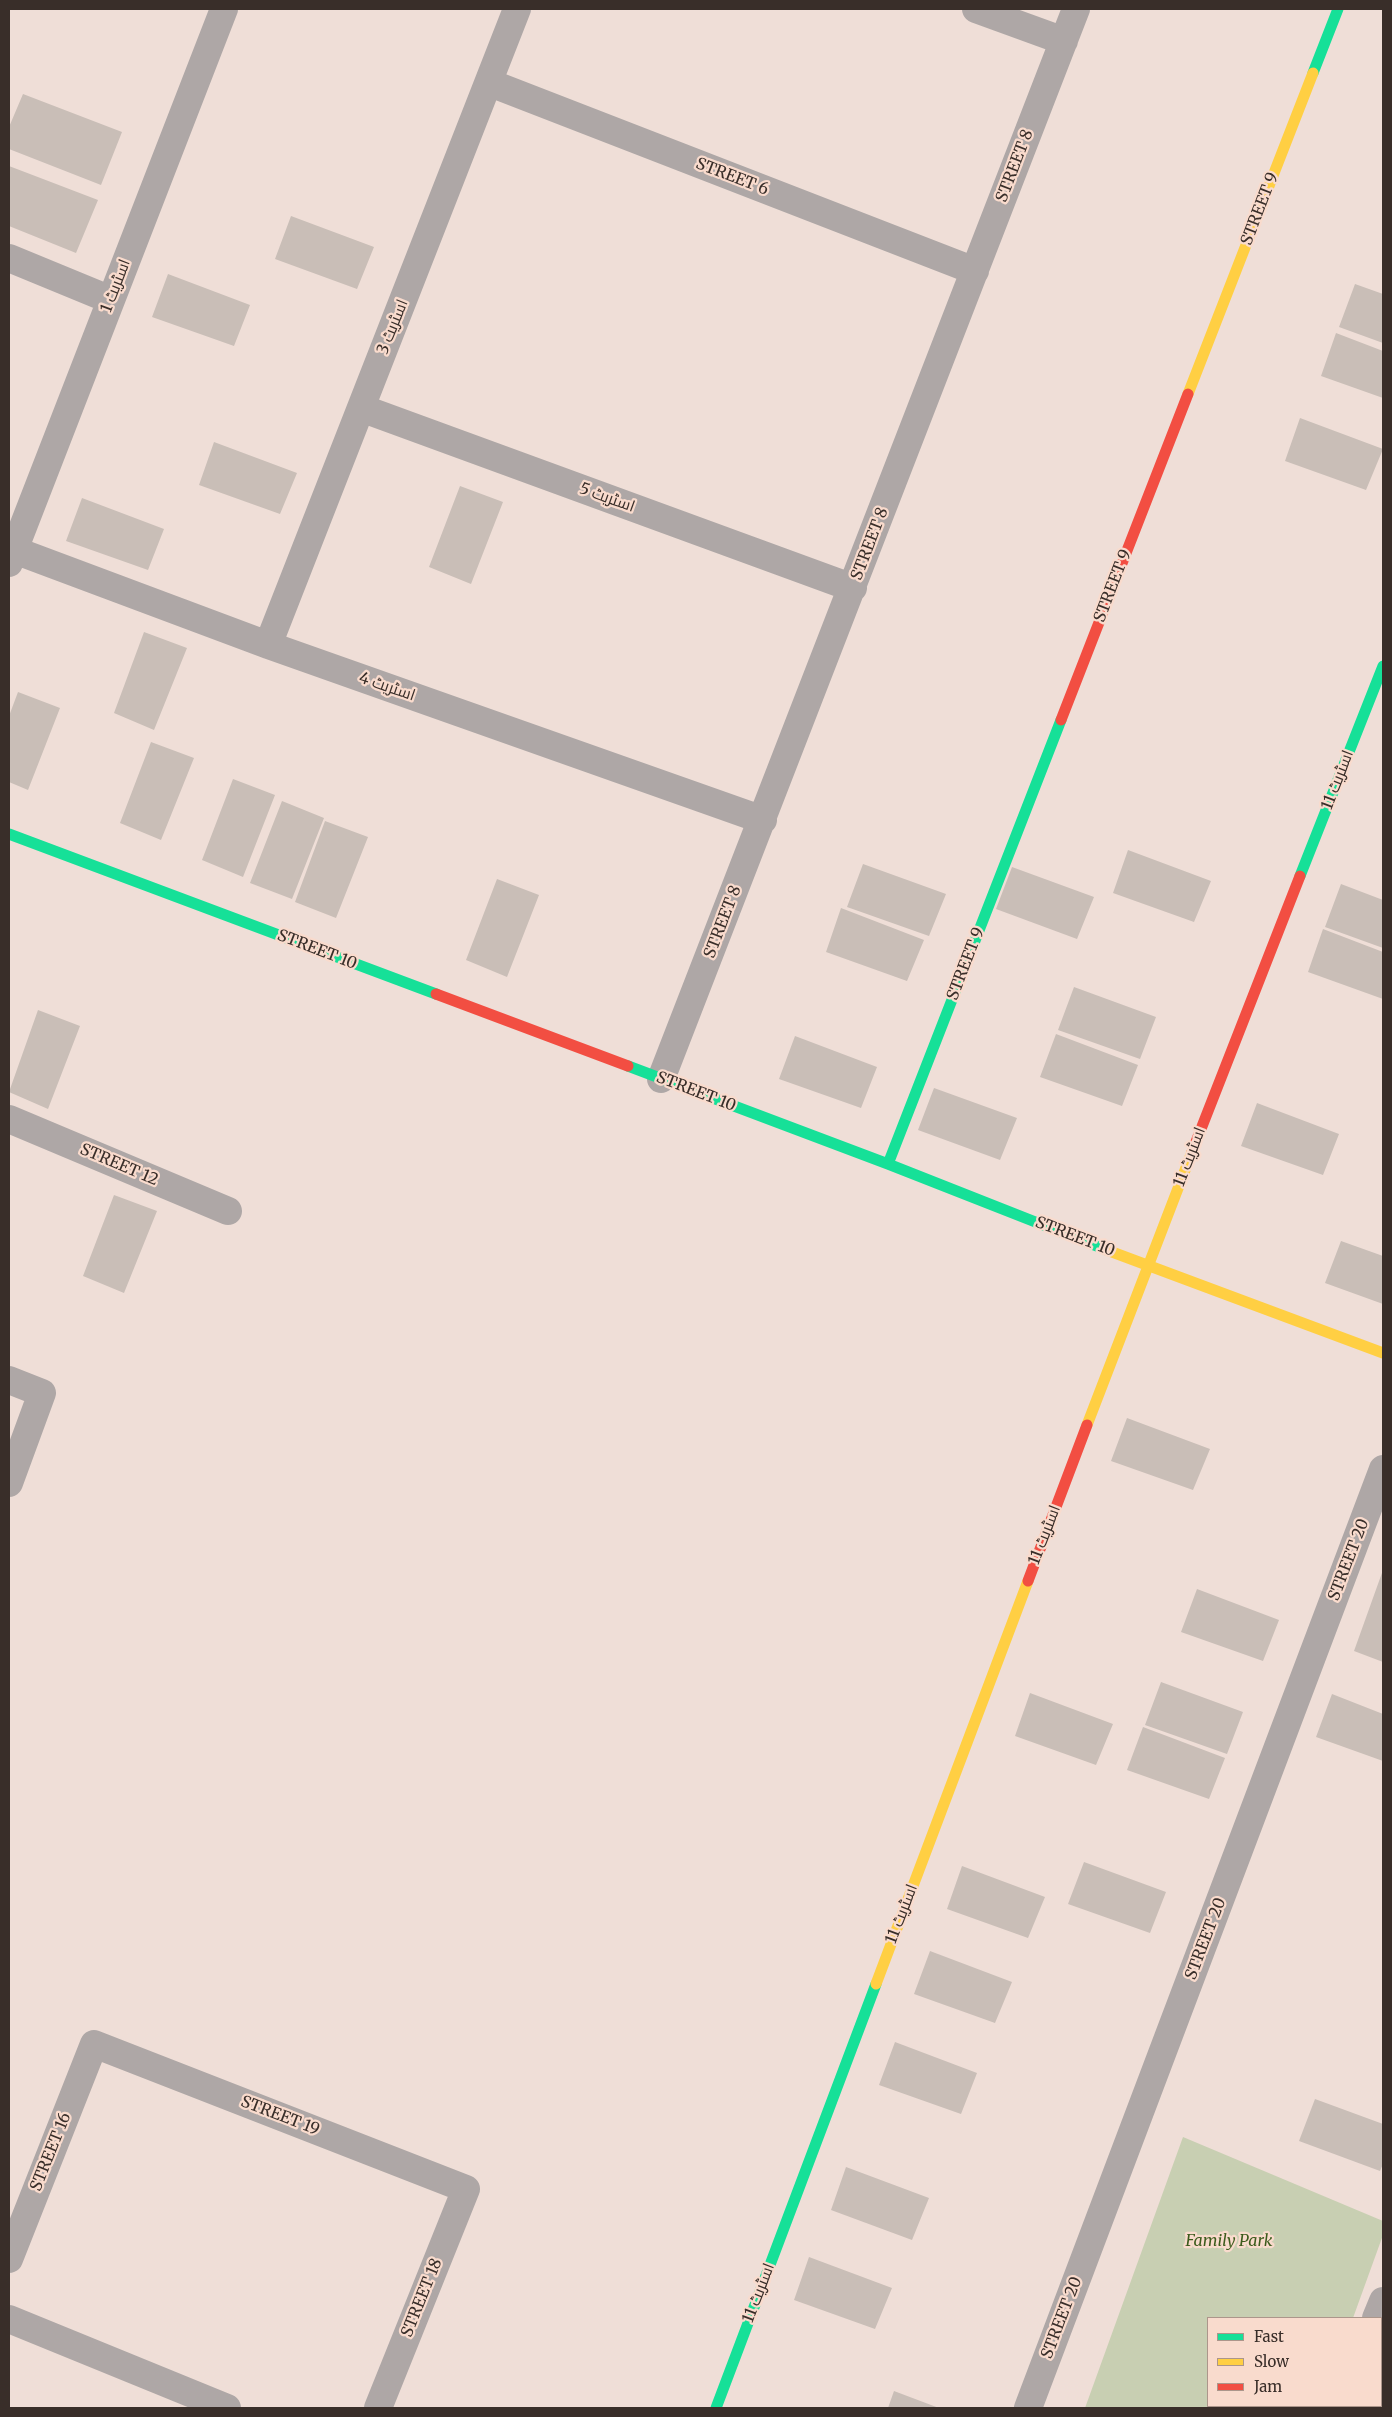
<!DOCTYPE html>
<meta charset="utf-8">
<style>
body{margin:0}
#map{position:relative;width:1392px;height:2417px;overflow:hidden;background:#efded7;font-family:Merriweather,serif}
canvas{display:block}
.frame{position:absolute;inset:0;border:10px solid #392e29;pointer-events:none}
.legend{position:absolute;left:1207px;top:2317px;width:175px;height:90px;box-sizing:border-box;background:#f9dbcd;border:1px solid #ac968b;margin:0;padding:6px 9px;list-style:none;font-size:15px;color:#392e29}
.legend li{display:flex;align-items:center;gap:10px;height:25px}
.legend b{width:25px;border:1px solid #ac968b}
</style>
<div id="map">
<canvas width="1392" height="2417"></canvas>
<div class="frame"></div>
<ul class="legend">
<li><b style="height:6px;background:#16e098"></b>Fast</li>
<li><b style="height:6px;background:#ffcf43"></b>Slow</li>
<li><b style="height:6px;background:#f24e42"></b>Jam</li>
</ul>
</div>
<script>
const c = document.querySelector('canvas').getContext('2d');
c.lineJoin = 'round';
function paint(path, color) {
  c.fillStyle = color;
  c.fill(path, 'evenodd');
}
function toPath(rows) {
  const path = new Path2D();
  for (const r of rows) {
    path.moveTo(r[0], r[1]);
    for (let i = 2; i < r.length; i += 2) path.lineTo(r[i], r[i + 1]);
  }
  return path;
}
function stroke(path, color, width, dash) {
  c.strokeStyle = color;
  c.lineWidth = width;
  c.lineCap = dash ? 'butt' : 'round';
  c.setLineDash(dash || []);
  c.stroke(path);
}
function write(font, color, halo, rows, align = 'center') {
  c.font = font + ' Merriweather,Cairo,serif';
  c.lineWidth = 4.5;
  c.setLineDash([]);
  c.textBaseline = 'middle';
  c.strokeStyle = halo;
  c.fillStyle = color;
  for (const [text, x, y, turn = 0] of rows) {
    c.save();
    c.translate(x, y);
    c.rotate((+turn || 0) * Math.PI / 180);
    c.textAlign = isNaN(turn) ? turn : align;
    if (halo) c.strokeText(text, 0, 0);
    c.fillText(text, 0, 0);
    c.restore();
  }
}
paint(toPath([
 [1183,2137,1383,2221,1383,2235,1353,2318,1208,2318,1208,2406,1322,2406,1321,2408,1085,2408]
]), '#c8cfb2');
paint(toPath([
 [23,94,122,132,101,185,9,149,9,127],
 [9,166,98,200,76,253,9,226],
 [291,216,374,247,357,289,275,259],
 [168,274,250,305,234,346,152,317],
 [1355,284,1383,294,1383,343,1339,327],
 [1336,333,1383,351,1383,398,1321,376],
 [1300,418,1383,449,1366,490,1285,461],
 [214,442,297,473,280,514,199,485],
 [460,486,503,502,471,584,429,567],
 [82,498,164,529,148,570,66,541],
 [144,632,187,648,154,730,114,713],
 [18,692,60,708,28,790,9,782,9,716],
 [151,742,194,758,161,840,120,823],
 [233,779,275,795,243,877,202,860],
 [282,801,324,818,292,899,250,883],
 [325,821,368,837,336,918,295,902],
 [1128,850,1211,881,1194,922,1113,893],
 [863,864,946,894,929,936,847,907],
 [1012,867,1094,897,1077,939,996,909],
 [497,879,539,895,507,977,466,960],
 [1341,884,1383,900,1383,948,1325,927],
 [841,908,924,940,907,981,826,952],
 [1323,929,1383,952,1383,999,1308,972],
 [1074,987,1156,1017,1140,1059,1058,1030],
 [38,1010,80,1026,48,1109,9,1092],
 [1056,1034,1138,1065,1122,1106,1040,1077],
 [795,1036,877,1067,861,1108,779,1079],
 [934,1088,1017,1118,1000,1160,918,1130],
 [1257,1103,1339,1134,1323,1175,1241,1146],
 [114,1195,157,1211,124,1293,83,1276],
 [1341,1241,1383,1256,1383,1304,1325,1283],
 [1127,1418,1210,1449,1193,1490,1111,1461],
 [1383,1570,1383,1662,1354,1651],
 [1197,1589,1279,1620,1263,1661,1181,1632],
 [1161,1682,1243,1712,1227,1754,1145,1725],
 [1030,1693,1113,1724,1096,1765,1015,1736],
 [1332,1694,1383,1714,1383,1761,1316,1737],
 [1143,1727,1225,1758,1209,1799,1127,1770],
 [1084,1862,1166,1892,1150,1933,1068,1904],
 [962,1866,1045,1897,1028,1938,947,1909],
 [930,1951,1012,1982,995,2023,914,1994],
 [895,2042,977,2073,961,2114,879,2085],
 [1315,2099,1383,2124,1383,2164,1380,2171,1299,2141],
 [846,2167,929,2198,912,2240,831,2210],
 [809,2257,892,2288,875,2329,794,2300],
 [894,2391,939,2408,888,2408]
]), '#c9beb7');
stroke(toPath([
 [976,9,1064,41],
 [490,83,975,271],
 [9,258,111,300],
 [361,408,853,588],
 [14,550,268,645,763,820],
 [9,563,224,9],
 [268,645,517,9],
 [661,1079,1076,9],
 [9,1119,228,1211],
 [9,1380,42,1393,9,1483],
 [9,2259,94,2044,466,2189,378,2408],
 [1376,2318,1383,2301],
 [9,2319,227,2408],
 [1028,2408,1383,1469],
 [1342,2408,1343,2406]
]), '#aea7a6', 28);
stroke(toPath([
 [1313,73,1338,9],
 [9,834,436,994],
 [1300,876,1383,666],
 [628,1066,888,1164,1104,1249],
 [888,1164,1061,720],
 [716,2408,876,1984]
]), '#16e098', 11);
stroke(toPath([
 [1188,394,1313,73],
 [1104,1249,1383,1353],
 [1087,1425,1192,1152],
 [876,1984,1028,1581]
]), '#ffcf43', 11);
stroke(toPath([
 [1061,720,1188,394],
 [436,994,628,1066],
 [1192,1152,1300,876],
 [1028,1581,1087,1425]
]), '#f24e42', 11);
write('16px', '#392e29', '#f9dbcd', [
 ["STREET 8",1015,166,-69],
 ["STREET 6",732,177,21],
 ["STREET 9",1260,209,-69],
 ["اسٹریٹ 1",116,286,-69],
 ["اسٹریٹ 3",393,327,-68],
 ["اسٹریٹ 5",607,498,20],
 ["STREET 8",870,544,-69],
 ["STREET 9",1113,586,-69],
 ["اسٹریٹ 4",387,687,19],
 ["اسٹریٹ 11",1338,780,-69],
 ["STREET 8",723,922,-69],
 ["STREET 10",317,950,21],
 ["STREET 9",966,964,-69],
 ["STREET 10",696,1092,21],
 ["اسٹریٹ 11",1190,1157,-69],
 ["STREET 12",119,1165,23],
 ["STREET 10",1075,1237,21],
 ["اسٹریٹ 11",1045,1535,-69],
 ["STREET 20",1349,1560,-69],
 ["اسٹریٹ 11",902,1914,-69],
 ["STREET 20",1206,1939,-69],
 ["STREET 19",280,2116,21],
 ["STREET 16",51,2152,-68],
 ["اسٹریٹ 11",759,2293,-69],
 ["STREET 18",422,2298,-68],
 ["STREET 20",1062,2318,-69]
]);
write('italic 16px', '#3c5b1c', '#f9dbcd', [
 ["Family Park",1229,2241]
]);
</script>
